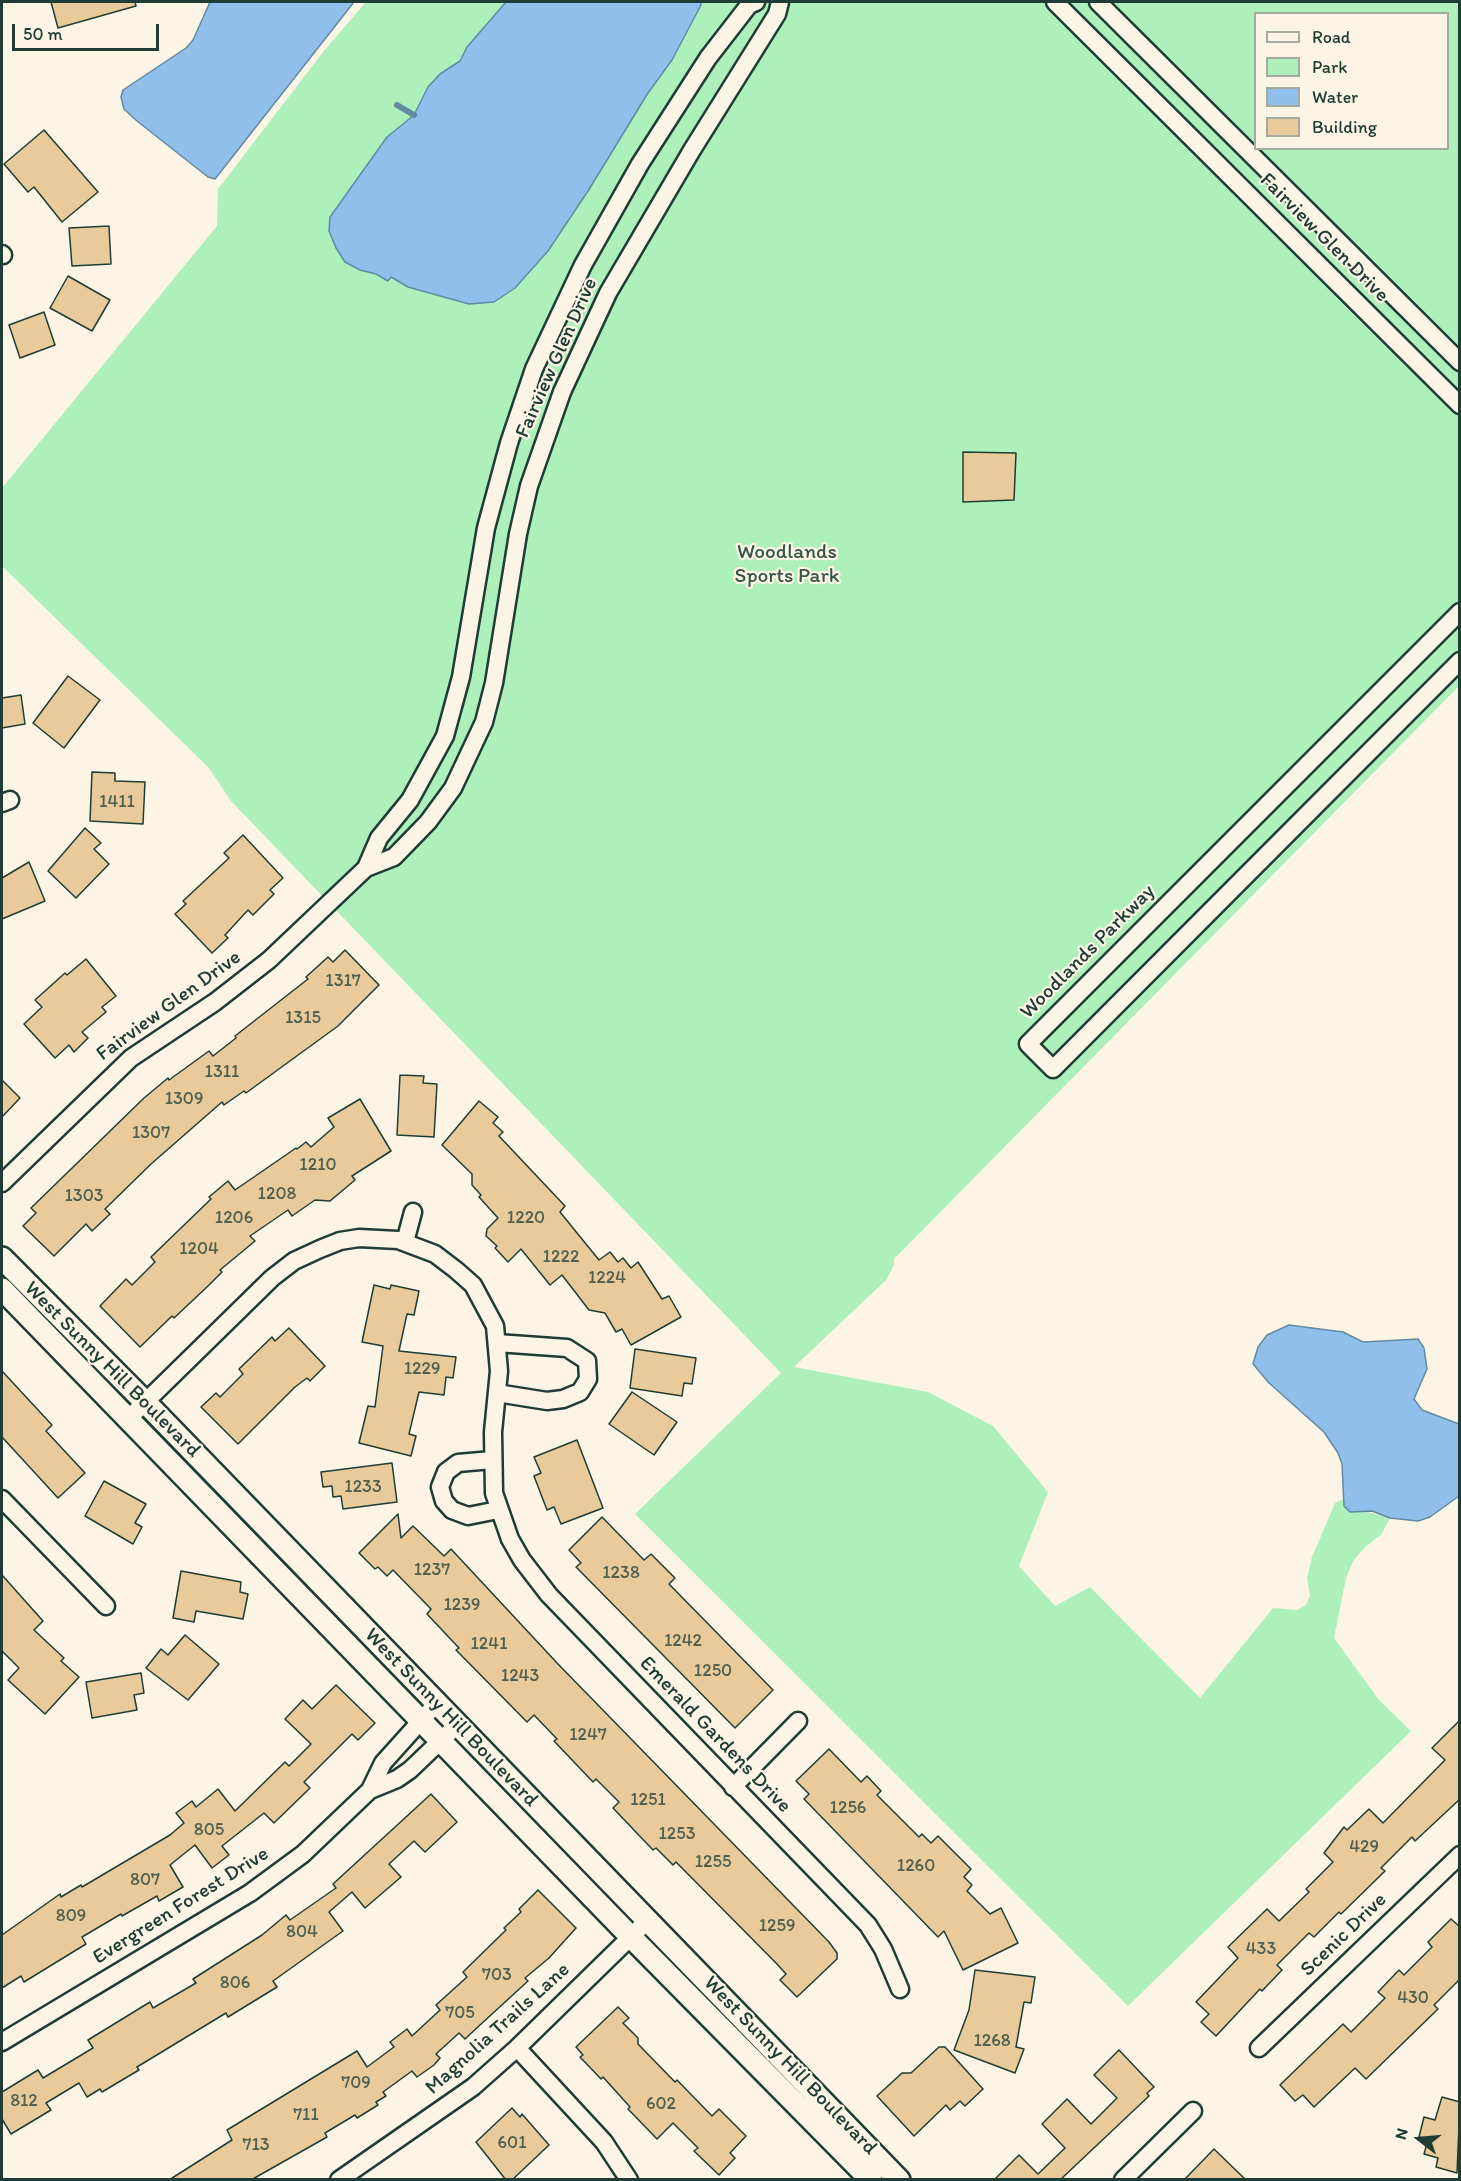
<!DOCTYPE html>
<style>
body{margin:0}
#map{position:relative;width:1461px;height:2181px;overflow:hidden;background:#fcf5e5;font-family:Itim,sans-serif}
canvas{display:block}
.frame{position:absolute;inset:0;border:3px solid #1f3d34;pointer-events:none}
.legend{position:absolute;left:1254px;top:12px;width:195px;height:138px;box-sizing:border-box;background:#fcf5e5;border:2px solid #a4ab9e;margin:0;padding:8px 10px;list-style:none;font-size:18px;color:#1f3d34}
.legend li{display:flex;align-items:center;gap:12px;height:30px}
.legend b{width:30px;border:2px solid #a4ab9e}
.north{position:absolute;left:1389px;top:2109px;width:60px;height:60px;-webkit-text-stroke:4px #fcf5e5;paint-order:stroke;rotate:286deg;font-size:16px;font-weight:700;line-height:24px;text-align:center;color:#1f3d34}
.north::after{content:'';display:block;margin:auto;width:21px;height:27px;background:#1f3d34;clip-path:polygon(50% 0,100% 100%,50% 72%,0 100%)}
.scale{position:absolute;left:12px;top:24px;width:147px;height:27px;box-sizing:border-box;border:3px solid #1f3d34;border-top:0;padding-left:8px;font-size:18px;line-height:21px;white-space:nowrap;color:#1f3d34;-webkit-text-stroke:4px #fcf5e5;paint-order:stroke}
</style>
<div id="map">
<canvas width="1461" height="2181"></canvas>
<div class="frame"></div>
<ul class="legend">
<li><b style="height:8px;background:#fcf5e5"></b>Road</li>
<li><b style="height:16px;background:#adf0bb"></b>Park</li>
<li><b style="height:16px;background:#8fbfea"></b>Water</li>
<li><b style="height:16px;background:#e8ca9b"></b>Building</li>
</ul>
<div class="north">N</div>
<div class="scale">50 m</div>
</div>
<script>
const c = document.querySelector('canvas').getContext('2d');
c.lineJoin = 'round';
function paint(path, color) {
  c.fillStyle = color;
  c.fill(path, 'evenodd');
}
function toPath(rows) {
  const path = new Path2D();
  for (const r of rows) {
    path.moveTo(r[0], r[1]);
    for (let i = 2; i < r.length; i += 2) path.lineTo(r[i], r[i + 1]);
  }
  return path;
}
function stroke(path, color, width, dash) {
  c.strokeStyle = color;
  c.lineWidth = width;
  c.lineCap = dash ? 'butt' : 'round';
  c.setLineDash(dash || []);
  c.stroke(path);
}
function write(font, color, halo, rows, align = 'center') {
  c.font = font + ' Itim,sans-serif';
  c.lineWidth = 4.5;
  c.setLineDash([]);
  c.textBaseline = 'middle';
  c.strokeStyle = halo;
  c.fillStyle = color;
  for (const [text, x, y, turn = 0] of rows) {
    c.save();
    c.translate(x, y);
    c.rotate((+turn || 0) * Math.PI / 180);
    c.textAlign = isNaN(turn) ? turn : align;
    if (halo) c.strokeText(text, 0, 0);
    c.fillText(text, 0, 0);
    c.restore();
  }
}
paint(toPath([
 [366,2,1459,2,1459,686,894,1259,894,1265,886,1280,794,1367,928,1392,993,1426,1048,1492,1019,1566,1055,1606,1090,1587,1200,1698,1273,1608,1297,1610,1306,1605,1310,1596,1307,1578,1312,1557,1335,1503,1343,1499,1344,1506,1390,1518,1381,1535,1366,1546,1353,1561,1346,1578,1334,1638,1379,1700,1411,1731,1128,2006,635,1514,781,1373,231,801,209,768,2,566,2,488,217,226,218,189,323,52],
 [1256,14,1448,14,1448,148,1256,148]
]), '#adf0bb');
const water = toPath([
 [210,2,354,2,215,179,208,177,137,121,124,109,121,97,123,90,186,48,193,40,210,2],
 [506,2,701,2,701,5,672,60,648,93,588,191,548,251,515,288,494,302,469,304,408,287,391,277,388,281,376,274,360,270,345,262,336,248,329,231,330,217,387,137,414,115,428,87,440,74,460,61,467,47,506,2],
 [1289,1325,1343,1332,1363,1342,1418,1339,1424,1348,1427,1369,1414,1399,1422,1410,1459,1424,1459,1496,1430,1517,1418,1521,1390,1518,1372,1511,1350,1512,1344,1506,1342,1464,1338,1453,1324,1432,1269,1383,1253,1364,1258,1347,1267,1335,1289,1325]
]);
paint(water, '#8fbfea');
stroke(water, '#628ba1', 1.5);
stroke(toPath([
 [397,105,414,115]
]), '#628ba1', 6);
const building = toPath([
 [51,2,135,2,136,6,58,28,51,2],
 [44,130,98,192,62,222,34,187,28,192,4,164,44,130],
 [109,226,111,264,72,266,69,228,109,226],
 [68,276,110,300,92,331,50,308,68,276],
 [44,312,55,345,20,358,9,325,44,312],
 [963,452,1016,453,1014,500,963,502,963,452],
 [68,676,100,700,64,748,33,723,68,676],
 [21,695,25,724,2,728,2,698,21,695],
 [92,772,115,773,115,781,145,782,143,824,90,821,92,772],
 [85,828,101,843,94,849,109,864,76,898,48,871,85,828],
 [243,835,283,878,270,890,274,894,253,915,248,910,225,935,228,938,212,953,175,914,186,904,183,901,229,858,224,853,243,835],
 [29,862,45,901,2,919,2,878,29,862],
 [345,950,379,985,338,1026,246,1093,244,1091,224,1105,222,1102,151,1164,105,1209,110,1214,92,1231,86,1224,54,1256,23,1226,36,1213,31,1208,144,1098,168,1078,169,1080,209,1051,213,1056,236,1038,235,1036,308,979,306,977,328,957,333,962,345,950],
 [86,959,116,996,102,1007,106,1012,82,1032,88,1038,74,1052,69,1045,55,1058,24,1024,42,1007,35,1000,65,973,67,975,86,959],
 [400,1075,424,1076,423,1083,437,1084,434,1137,397,1135,400,1075],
 [2,1080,20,1098,2,1117,2,1080],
 [360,1099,391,1151,352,1176,355,1180,330,1201,315,1200,292,1216,288,1210,250,1236,255,1241,220,1270,222,1272,208,1286,174,1318,172,1316,140,1347,100,1306,126,1279,132,1285,155,1262,151,1257,211,1199,209,1197,228,1181,235,1190,296,1148,297,1149,306,1142,311,1147,334,1127,328,1118,360,1099],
 [479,1101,498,1117,493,1123,503,1132,499,1136,565,1206,560,1212,599,1260,610,1252,618,1262,623,1258,631,1268,638,1262,662,1299,669,1296,681,1317,631,1345,622,1329,616,1332,605,1313,589,1310,562,1275,550,1285,521,1249,508,1262,495,1248,497,1246,486,1236,487,1229,498,1218,479,1197,481,1195,472,1185,472,1174,442,1145,479,1101],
 [374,1285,390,1289,391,1285,419,1291,414,1315,407,1314,399,1351,456,1357,453,1378,446,1377,444,1395,419,1392,409,1434,416,1436,411,1456,359,1443,368,1406,375,1407,383,1346,362,1342,374,1285],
 [289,1328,325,1366,310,1381,307,1378,295,1387,238,1444,201,1407,216,1393,220,1397,243,1374,239,1369,272,1337,275,1341,289,1328],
 [635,1349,696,1358,692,1384,684,1383,682,1396,630,1388,635,1349],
 [2,1371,52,1425,46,1431,85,1473,58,1498,2,1437,2,1371],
 [632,1392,677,1422,654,1455,609,1424,632,1392],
 [577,1440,603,1508,561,1524,554,1507,547,1510,534,1476,541,1473,534,1457,577,1440],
 [392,1463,397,1502,343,1509,341,1496,333,1497,332,1486,323,1487,321,1472,392,1463],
 [104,1481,146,1504,135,1523,142,1527,133,1544,85,1516,104,1481],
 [398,1514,401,1538,413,1526,444,1556,451,1549,558,1664,829,1942,837,1953,837,1959,797,1997,780,1980,786,1974,777,1964,676,1862,673,1865,656,1848,653,1850,613,1808,619,1802,596,1779,593,1782,554,1741,557,1739,534,1715,527,1722,456,1650,459,1648,427,1614,431,1609,393,1570,387,1576,378,1567,375,1569,359,1553,398,1514],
 [602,1517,644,1560,651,1554,675,1578,669,1584,773,1690,735,1728,576,1567,581,1563,569,1550,602,1517],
 [181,1571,241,1582,240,1592,248,1594,243,1619,196,1611,194,1622,173,1618,181,1571],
 [2,1575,43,1621,34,1630,64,1658,61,1661,79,1677,45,1714,8,1680,19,1668,2,1651,2,1575],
 [185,1635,219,1664,188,1700,146,1668,161,1649,168,1655,185,1635],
 [141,1673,144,1693,134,1695,137,1710,92,1718,86,1682,141,1673],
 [336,1685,375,1723,358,1740,352,1734,304,1782,310,1788,274,1823,264,1813,222,1846,229,1855,212,1868,195,1845,170,1865,183,1887,159,1901,157,1896,122,1916,121,1914,82,1937,86,1944,24,1982,21,1976,2,1988,2,1935,60,1894,61,1897,81,1885,82,1887,170,1835,184,1823,176,1813,192,1801,196,1807,218,1789,235,1811,285,1762,289,1766,311,1744,285,1719,303,1700,312,1709,336,1685],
 [1460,1720,1460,1799,1415,1841,1412,1837,1381,1868,1385,1871,1341,1914,1339,1912,1314,1937,1309,1933,1277,1965,1282,1970,1262,1991,1260,1989,1216,2036,1201,2022,1209,2014,1196,2002,1238,1958,1228,1947,1267,1909,1279,1921,1309,1892,1306,1889,1333,1862,1324,1853,1344,1827,1347,1830,1369,1809,1383,1823,1445,1760,1432,1748,1460,1720],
 [829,1749,861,1782,867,1776,881,1791,877,1795,919,1837,922,1834,931,1843,938,1836,971,1869,964,1877,972,1885,967,1891,990,1914,1001,1908,1018,1943,963,1970,944,1931,938,1937,804,1799,809,1794,796,1781,829,1749],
 [431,1794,457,1822,425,1852,414,1841,389,1864,401,1877,365,1908,352,1892,329,1912,343,1931,273,1981,277,1987,228,2017,226,2013,137,2067,139,2070,102,2092,100,2089,87,2097,79,2083,46,2103,51,2110,11,2134,2,2119,2,2092,38,2070,43,2078,93,2048,88,2040,150,2002,153,2008,196,1983,193,1979,262,1935,286,1915,290,1920,336,1888,333,1884,431,1794],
 [538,1890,576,1928,549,1958,525,1978,528,1981,480,2025,465,2039,459,2033,436,2054,440,2058,434,2065,417,2077,412,2071,383,2092,386,2096,376,2102,378,2105,357,2118,355,2115,325,2133,327,2137,251,2180,169,2180,232,2140,227,2130,357,2051,367,2067,394,2047,390,2042,407,2029,412,2036,440,2010,436,2005,467,1977,463,1972,506,1930,504,1928,521,1912,519,1909,538,1890],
 [1451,1919,1460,1927,1460,1979,1434,2005,1438,2009,1366,2079,1355,2068,1314,2107,1303,2095,1295,2101,1280,2085,1343,2024,1351,2032,1385,1998,1378,1992,1399,1970,1404,1975,1432,1947,1428,1942,1451,1919],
 [975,1970,1035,1977,1031,2003,1024,2002,1016,2047,1024,2049,1015,2073,954,2050,969,2010,975,1970],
 [618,2007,629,2018,623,2023,638,2038,638,2044,675,2082,677,2080,712,2116,719,2109,746,2136,730,2153,735,2158,719,2175,694,2151,698,2148,673,2123,657,2139,628,2109,630,2107,603,2077,601,2079,580,2057,583,2055,576,2047,618,2007],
 [939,2047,945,2047,983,2089,965,2106,960,2101,950,2110,946,2105,914,2136,877,2096,902,2073,911,2073,939,2047],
 [1119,2050,1154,2087,1147,2093,1149,2096,1060,2180,994,2180,1019,2155,1038,2174,1065,2148,1042,2124,1067,2099,1091,2124,1117,2098,1094,2075,1119,2050],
 [1442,2097,1460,2102,1457,2173,1436,2167,1438,2158,1424,2154,1428,2140,1419,2137,1424,2117,1435,2120,1442,2097],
 [512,2108,520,2117,522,2114,549,2145,512,2180,506,2180,476,2142,512,2108],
 [1214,2149,1246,2180,1184,2180,1214,2149]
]);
paint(building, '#e8ca9b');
stroke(building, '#1f3d34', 1.5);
const minor = toPath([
 [1055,2,1460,405],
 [1098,2,1460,362],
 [2,254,3,255],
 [1460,612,1028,1044,1053,1069,1460,661],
 [2,803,10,800],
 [366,868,379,838,410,800,445,736,461,677,486,528,509,443,534,369,583,265,640,164,708,58,749,5,756,2],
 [2,1183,131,1058,215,1002,269,960,366,868,394,857,428,822,453,788,484,722,494,683,518,534,529,486,562,392,608,293,692,150,777,14,780,2],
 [405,1242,413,1212],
 [497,1343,567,1348,587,1361,588,1379,580,1392,563,1399,547,1401,497,1393],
 [127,1420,272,1278,294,1261,320,1249,340,1241,359,1238,398,1240,435,1254,456,1270,473,1285,495,1326,499,1371,493,1432,494,1493,510,1539,522,1560,549,1595,868,1925,883,1949,900,1989],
 [492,1460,458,1463,446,1472,440,1487,444,1501,452,1510,468,1516,498,1510],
 [2,1499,106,1606],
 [733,1787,798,1721],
 [370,1790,383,1763,436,1704],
 [2,2042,250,1893,303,1854,370,1790,397,1779,410,1770,457,1725],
 [517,2048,604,2142,629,2180],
 [1259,2048,1460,1855],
 [339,2180,473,2087,517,2048,648,1920],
 [1123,2180,1193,2111]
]);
const tertiary = toPath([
 [2,1258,146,1403,899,2180],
 [2,1289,631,1937,871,2180]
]);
stroke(minor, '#1f3d34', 21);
stroke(tertiary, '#1f3d34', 26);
stroke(minor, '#fcf5e5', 16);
stroke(tertiary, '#fcf5e5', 21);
write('18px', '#51604e', null, [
 ["1411",117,802],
 ["1317",343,981],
 ["1315",303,1018],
 ["1311",222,1072],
 ["1309",184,1099],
 ["1307",151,1133],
 ["1210",318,1165],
 ["1208",277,1194],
 ["1303",84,1196],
 ["1206",234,1218],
 ["1220",526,1218],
 ["1204",199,1249],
 ["1222",561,1257],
 ["1224",607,1278],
 ["1229",422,1369],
 ["1233",363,1487],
 ["1237",432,1570],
 ["1238",621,1573],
 ["1239",462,1605],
 ["1242",683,1641],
 ["1241",489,1644],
 ["1250",713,1671],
 ["1243",520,1676],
 ["1247",588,1735],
 ["1251",648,1800],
 ["1256",848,1808],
 ["805",209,1830],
 ["1253",677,1834],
 ["429",1364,1847],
 ["1255",713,1862],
 ["1260",916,1866],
 ["807",145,1880],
 ["809",71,1916],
 ["1259",777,1926],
 ["804",302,1932],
 ["433",1261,1949],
 ["703",497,1975],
 ["806",235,1983],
 ["430",1413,1998],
 ["705",460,2013],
 ["1268",992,2041],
 ["709",356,2083],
 ["812",24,2101],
 ["602",661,2104],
 ["711",306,2115],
 ["601",512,2143],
 ["713",256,2145]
]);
write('21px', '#1f3d34', '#fcf5e5', [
 ["Fairview Glen Drive",1324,238,45],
 ["Fairview Glen Drive",557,358,-66],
 ["Woodlands Parkway",1088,952,-45],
 ["Fairview Glen Drive",169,1006,-36],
 ["West Sunny Hill Boulevard",112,1370,45],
 ["West Sunny Hill Boulevard",451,1718,46],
 ["Emerald Gardens Drive",715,1735,46],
 ["Evergreen Forest Drive",181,1906,-32],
 ["Scenic Drive",1344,1935,-44],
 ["Magnolia Trails Lane",498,2029,-42],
 ["West Sunny Hill Boulevard",790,2066,46]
]);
write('21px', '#345848', '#fcf5e5', [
 ["Woodlands",787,553],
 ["Sports Park",787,577]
]);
</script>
